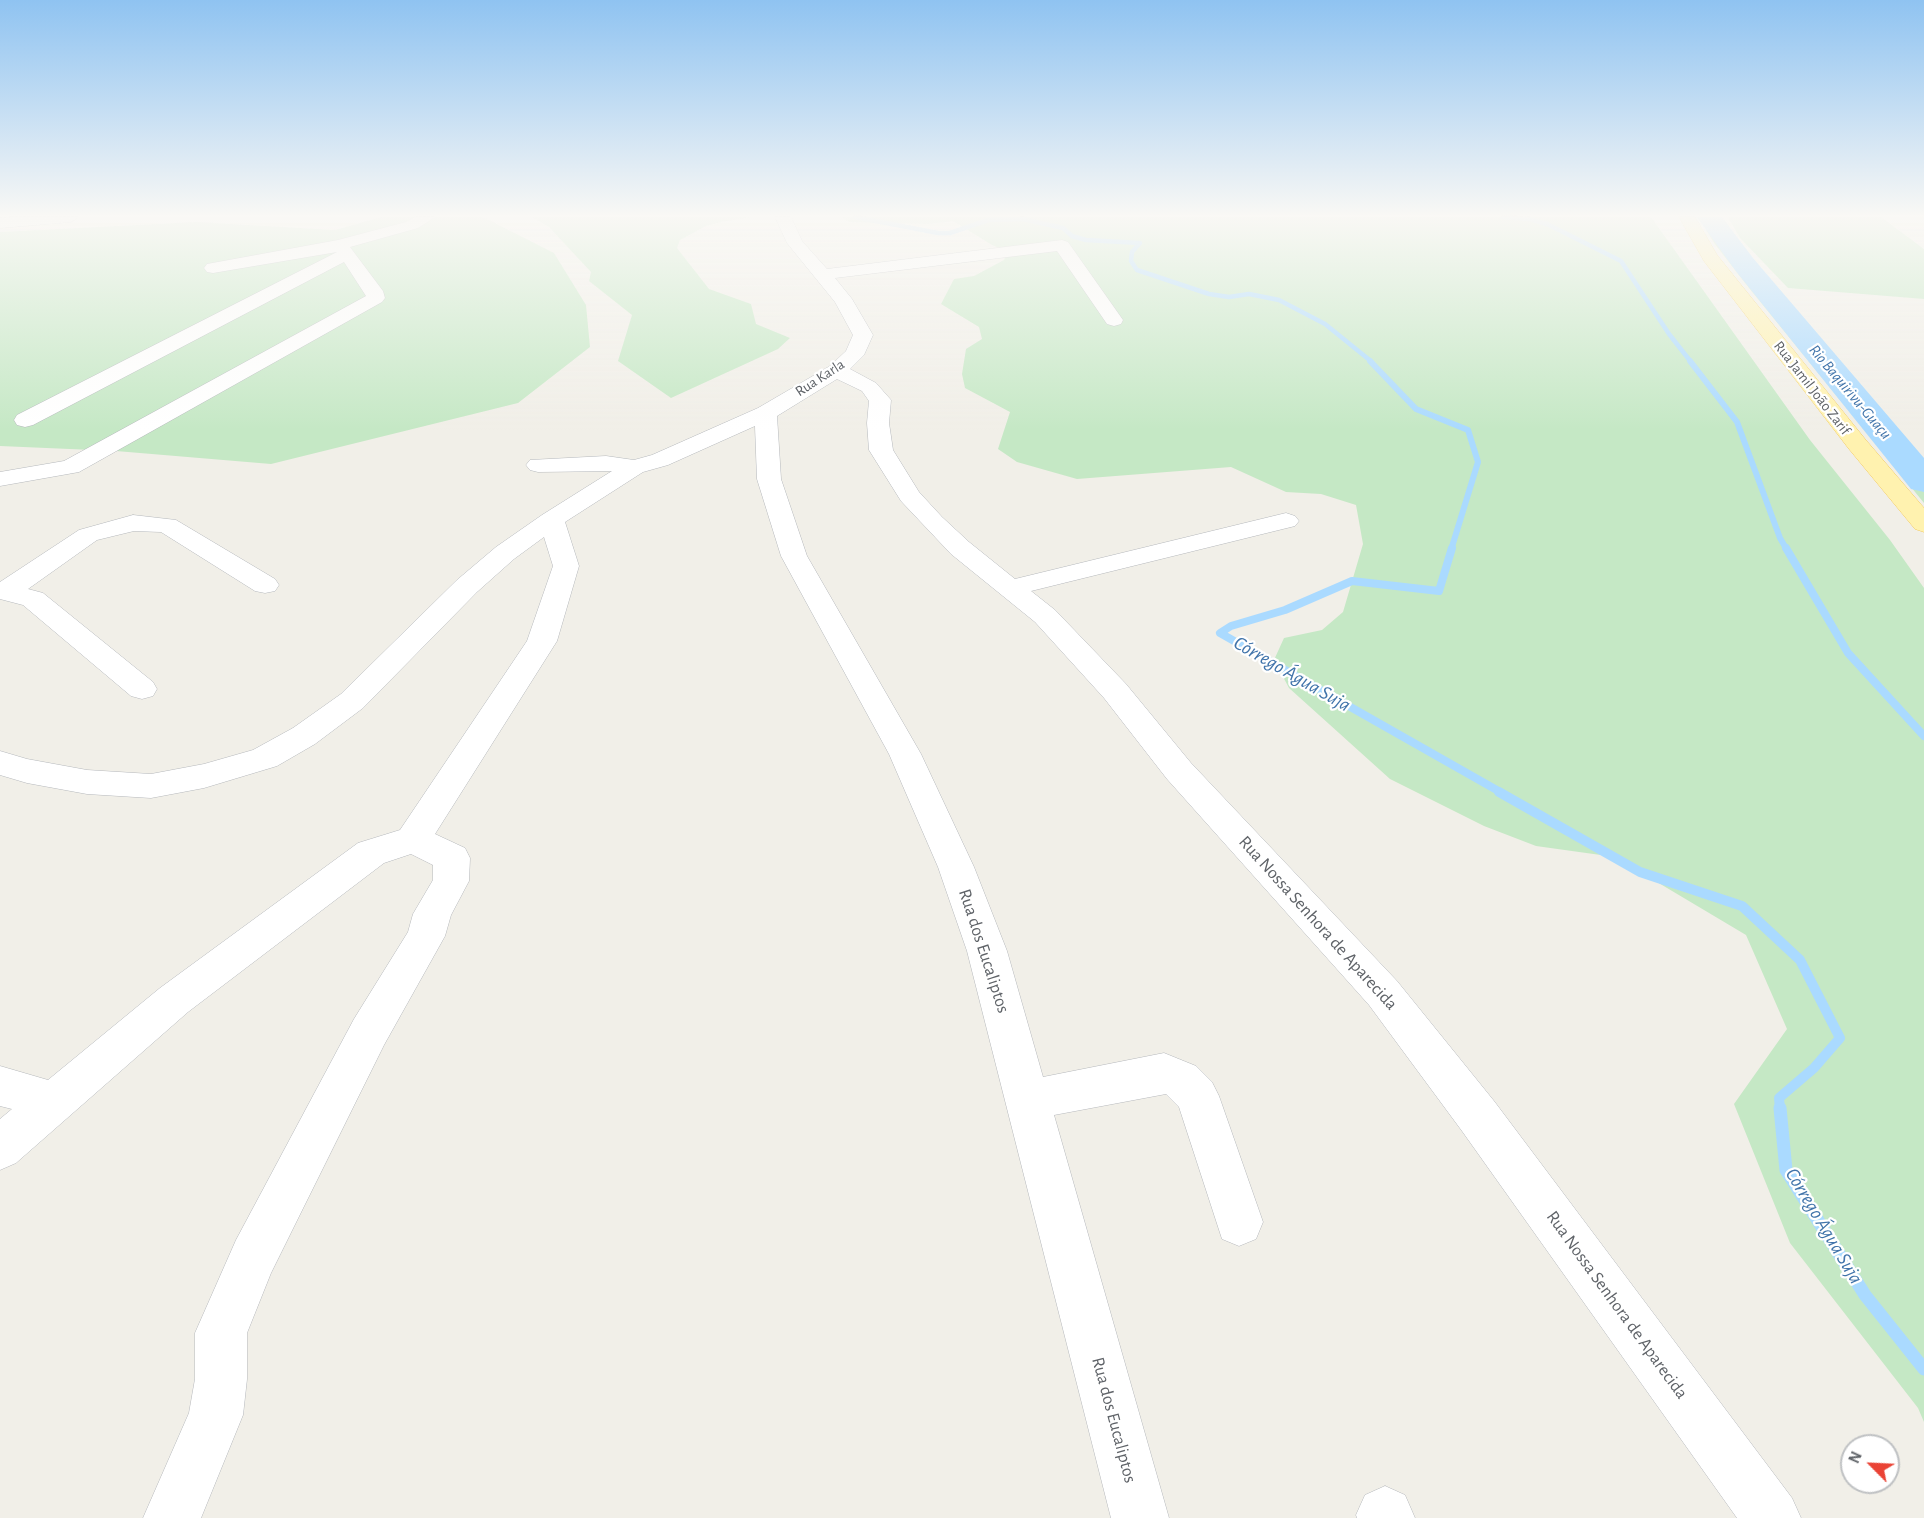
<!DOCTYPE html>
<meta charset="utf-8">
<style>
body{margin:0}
#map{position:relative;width:1924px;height:1518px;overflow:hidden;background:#f1efe8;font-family:"Alegreya Sans",sans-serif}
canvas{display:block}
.north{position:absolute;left:1840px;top:1434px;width:60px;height:60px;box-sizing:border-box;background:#fff;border:2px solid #bfc1c3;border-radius:50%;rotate:294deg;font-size:16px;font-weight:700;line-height:24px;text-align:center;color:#5f6368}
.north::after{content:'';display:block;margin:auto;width:21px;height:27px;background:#ea4335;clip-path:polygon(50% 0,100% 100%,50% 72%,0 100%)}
</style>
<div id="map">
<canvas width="1924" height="1518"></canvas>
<div class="north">N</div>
</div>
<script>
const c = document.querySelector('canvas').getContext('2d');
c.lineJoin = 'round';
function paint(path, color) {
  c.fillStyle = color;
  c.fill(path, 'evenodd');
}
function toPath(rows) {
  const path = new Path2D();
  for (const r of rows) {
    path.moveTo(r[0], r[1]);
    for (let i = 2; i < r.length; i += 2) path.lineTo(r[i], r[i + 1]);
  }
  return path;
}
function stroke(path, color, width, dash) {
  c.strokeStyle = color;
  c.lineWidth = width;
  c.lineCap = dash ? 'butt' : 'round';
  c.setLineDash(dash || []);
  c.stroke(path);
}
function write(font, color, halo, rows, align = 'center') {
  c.font = font + ' "Alegreya Sans",sans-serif';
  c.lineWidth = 4.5;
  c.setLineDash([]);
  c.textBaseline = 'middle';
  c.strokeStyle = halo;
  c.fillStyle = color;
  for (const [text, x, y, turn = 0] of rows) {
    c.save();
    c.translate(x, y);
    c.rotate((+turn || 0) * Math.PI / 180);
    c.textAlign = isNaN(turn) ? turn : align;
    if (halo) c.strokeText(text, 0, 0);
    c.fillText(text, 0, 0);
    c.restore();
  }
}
paint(toPath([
 [382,217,483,217,554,253,586,305,590,347,518,403,271,464,116,451,0,446,0,232,196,222,335,230],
 [532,217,752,217,725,221,706,226,680,240,677,248,709,289,751,304,756,324,790,338,778,349,671,398,618,361,632,315,589,281,591,272,549,227],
 [842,217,1651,217,1810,440,1890,540,1924,588,1924,1422,1918,1408,1790,1243,1734,1104,1787,1029,1746,935,1615,857,1536,846,1484,826,1390,779,1289,688,1274,660,1284,638,1322,630,1343,612,1363,544,1356,505,1321,494,1286,492,1231,467,1077,479,1017,462,998,449,1010,412,965,388,962,374,966,349,982,339,979,327,941,304,954,279,974,276,1004,260,1007,251,992,245,953,221,929,224,850,222],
 [1698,217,1706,217,1742,271,1835,382,1882,444,1924,487,1924,503,1749,288,1714,243],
 [1728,217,1881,217,1924,249,1924,299,1788,288,1740,238]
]), '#c5e8c5');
stroke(toPath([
 [855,217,938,233,950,233,988,220,1023,219,1063,228,1072,236,1086,240,1140,243,1132,252,1131,261,1137,270,1209,294,1229,297,1249,294,1279,300,1325,324,1372,362],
 [1503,217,1529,219,1547,224,1621,261,1669,334,1691,362]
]), '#aadaff', 4.5);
stroke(toPath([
 [1370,361,1416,409,1468,430,1478,462,1451,550],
 [1690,361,1737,422,1780,538,1787,550]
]), '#aadaff', 6);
stroke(toPath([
 [1452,548,1439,591,1352,581,1285,610,1231,626,1220,633,1502,793],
 [1786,548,1848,653,1924,736]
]), '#aadaff', 8);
stroke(toPath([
 [1499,792,1640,872,1742,906,1800,960,1840,1038,1814,1068,1779,1098,1780,1109]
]), '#aadaff', 10);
stroke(toPath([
 [1780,1108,1786,1170,1865,1295,1924,1369]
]), '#aadaff', 13);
paint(toPath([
 [1697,217,1722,217,1753,258,1924,458,1924,492,1911,489,1735,270,1697,217]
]), '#aadaff');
const minor = toPath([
 [14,217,79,217,71,222,0,228,0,218,14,217],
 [415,217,435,217,418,228,350,247,383,291,385,298,382,302,79,472,0,486,0,472,64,461,366,296,344,262,33,425,25,427,17,425,14,420,17,415,337,252,213,273,207,272,204,268,207,264,338,240,406,222,415,217],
 [775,217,791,217,802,241,827,269,1062,240,1068,242,1123,320,1121,324,1114,326,1107,324,1057,251,835,278,852,299,873,335,864,355,850,369,876,383,891,400,889,423,893,450,919,492,942,517,969,542,1015,579,1286,513,1295,516,1299,521,1295,526,1031,591,1055,610,1126,684,1191,763,1397,981,1494,1101,1792,1498,1801,1518,1737,1518,1462,1131,1369,1005,1167,779,1104,698,1035,622,951,554,901,501,869,450,867,423,869,401,862,391,837,379,777,416,781,479,807,556,921,754,974,867,1007,951,1043,1077,1164,1053,1196,1066,1212,1082,1219,1096,1263,1222,1256,1239,1239,1246,1222,1239,1179,1107,1166,1094,1054,1115,1169,1518,1111,1518,967,951,938,867,889,754,781,556,757,479,755,426,668,465,643,472,565,522,579,566,557,641,435,834,465,848,470,858,469,881,451,915,445,936,384,1045,271,1273,247,1333,247,1379,243,1415,201,1518,143,1518,189,1413,195,1379,195,1333,236,1240,354,1019,408,932,413,914,433,880,433,865,411,854,384,863,188,1012,16,1163,0,1170,0,1119,12,1109,0,1106,0,1066,48,1080,160,988,358,843,400,830,527,641,553,566,544,537,514,559,477,592,363,708,315,744,277,766,204,788,151,798,87,794,27,783,0,775,0,751,27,759,87,770,151,774,204,764,253,750,293,728,341,694,457,580,496,547,542,515,612,471,538,472,530,470,526,465,530,460,606,456,634,460,652,455,758,408,830,366,846,351,853,335,835,302,787,243,775,217],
 [133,515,176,520,275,579,279,585,275,591,265,593,255,591,161,532,134,531,97,540,28,589,43,593,153,682,157,689,153,696,142,699,131,696,23,605,0,599,0,582,79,530,133,515],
 [1385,1486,1405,1495,1415,1518,1357,1518,1356,1515,1365,1495,1385,1486]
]);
const major = toPath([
 [1679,217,1695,217,1717,255,1865,439,1924,508,1924,532,1915,529,1849,449,1704,261,1679,217]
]);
stroke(minor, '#b5b8bc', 1);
stroke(major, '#f2c960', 1);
paint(minor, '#fff');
paint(major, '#fff2af');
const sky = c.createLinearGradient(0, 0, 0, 430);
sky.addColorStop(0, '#8fc3f1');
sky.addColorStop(0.5, '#f9f8f5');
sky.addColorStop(1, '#f9f8f500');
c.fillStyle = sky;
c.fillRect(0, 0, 1924, 430);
write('15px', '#5f6368', '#fff', [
 ["Rua Karla",820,378,-33],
 ["Rua Jamil João Zarif",1812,388,52]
]);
write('italic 16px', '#4174aa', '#fff', [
 ["Rio Baquirivu-Guaçu",1850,392,50]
]);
write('18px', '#5f6368', '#fff', [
 ["Rua Nossa Senhora de Aparecida",1318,923,48],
 ["Rua dos Eucaliptos",984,951,72],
 ["Rua Nossa Senhora de Aparecida",1617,1305,54],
 ["Rua dos Eucaliptos",1114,1420,75]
]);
write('italic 20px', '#4174aa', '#fff', [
 ["Córrego Água Suja",1292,674,30],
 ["Córrego Água Suja",1824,1226,59]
]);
</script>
